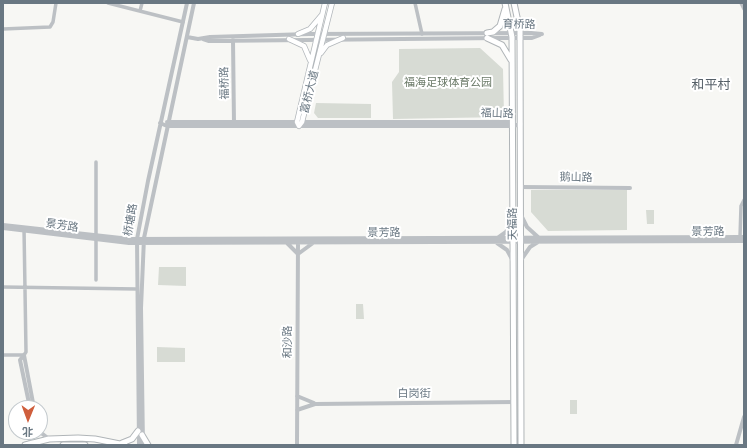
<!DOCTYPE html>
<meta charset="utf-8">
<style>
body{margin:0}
#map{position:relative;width:747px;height:448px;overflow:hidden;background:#f7f7f4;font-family:"Varela Round","Noto Sans SC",sans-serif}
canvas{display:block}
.frame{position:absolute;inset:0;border:4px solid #697782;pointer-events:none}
.north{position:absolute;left:8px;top:400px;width:40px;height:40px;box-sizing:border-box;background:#fff;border:1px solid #c3c9cd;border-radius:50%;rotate:181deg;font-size:11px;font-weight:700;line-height:16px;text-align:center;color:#697782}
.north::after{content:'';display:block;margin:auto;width:14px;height:18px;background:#cf5e3c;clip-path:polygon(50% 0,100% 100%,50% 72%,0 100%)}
</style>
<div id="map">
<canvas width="747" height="448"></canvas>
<div class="frame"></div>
<div class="north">北</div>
</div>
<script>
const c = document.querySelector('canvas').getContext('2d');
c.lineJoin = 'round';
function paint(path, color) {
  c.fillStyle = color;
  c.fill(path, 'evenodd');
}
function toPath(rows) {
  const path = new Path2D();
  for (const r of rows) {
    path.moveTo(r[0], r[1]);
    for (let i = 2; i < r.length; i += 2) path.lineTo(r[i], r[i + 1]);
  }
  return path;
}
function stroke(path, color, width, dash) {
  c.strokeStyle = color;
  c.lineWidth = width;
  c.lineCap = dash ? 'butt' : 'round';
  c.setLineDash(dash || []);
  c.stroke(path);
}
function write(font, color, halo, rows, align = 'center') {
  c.font = font + ' "Varela Round","Noto Sans SC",sans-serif';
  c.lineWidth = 4;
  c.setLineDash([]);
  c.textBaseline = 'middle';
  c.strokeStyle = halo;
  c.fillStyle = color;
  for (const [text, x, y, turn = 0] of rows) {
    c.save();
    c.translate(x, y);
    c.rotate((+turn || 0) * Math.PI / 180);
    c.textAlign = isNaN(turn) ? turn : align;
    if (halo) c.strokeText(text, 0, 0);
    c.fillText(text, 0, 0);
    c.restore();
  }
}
paint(toPath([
 [480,48,503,69,504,117,393,119,392,82,399,72,399,49],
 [316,103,371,104,371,118,318,118,314,113],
 [531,190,627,190,627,230,548,231,531,212],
 [646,210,654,210,654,224,647,224],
 [159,267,186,267,186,286,158,285],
 [356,304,363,304,364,319,356,319],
 [157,347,185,348,185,362,157,362],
 [570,400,577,400,577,414,570,414]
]), '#d7dbd4');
const secondary = toPath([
 [298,34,310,29,321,16],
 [289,39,304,46,310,60],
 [321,53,327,45,343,38],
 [299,126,302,122,332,3],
 [299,126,297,122,325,3]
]);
const primary = toPath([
 [505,3,512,37,514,445],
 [514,3,520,31,521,445],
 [487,33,493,32,500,26,505,9],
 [487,38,502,45,511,60],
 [142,435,148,445],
 [122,443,132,439,138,431],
 [25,445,49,439,78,438,95,439,125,445],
 [63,445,85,445]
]);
stroke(secondary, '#b1b6ba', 6);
stroke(primary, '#b0b5b8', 7);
stroke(toPath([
 [108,3,183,22],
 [415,3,422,34],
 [741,3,744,9],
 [140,11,142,3],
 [3,29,50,27,53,22,56,3],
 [740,237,741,206,744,200],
 [96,280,96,162],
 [3,287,137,289],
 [3,355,24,355],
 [24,355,26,352,24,228]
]), '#bcc0c4', 3.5);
stroke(toPath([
 [187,37,198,39,210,37,309,34,531,33,542,34],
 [203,39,209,41,499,38,532,38,540,35],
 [233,40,234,124],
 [167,122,514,122],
 [160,123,167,126,513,126,521,124],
 [521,187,630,188],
 [521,215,527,227,538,237],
 [3,225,130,239,744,237],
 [3,228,129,243,744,241],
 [499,237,506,232,512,221],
 [287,243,298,254,313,243],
 [497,243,507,250,513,261],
 [521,260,530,247,538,242],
 [24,355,20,360,30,408],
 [24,355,34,408],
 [297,396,314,403],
 [297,410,315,404,514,402],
 [40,432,49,439],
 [29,444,35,432],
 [139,445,137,239,148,181,187,3],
 [143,445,141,308,144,238,194,3],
 [297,445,298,241],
 [736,445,744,417]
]), '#bcc0c4', 4);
stroke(secondary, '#fff', 4.5);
stroke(primary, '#fff', 5);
write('11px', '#697782', '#fff', [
 ["育桥路",519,25,1],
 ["福桥路",225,83,-91],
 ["富桥大道",310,92,-76],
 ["福山路",497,114,2],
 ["鹅山路",576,178,1],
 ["桥塘路",131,220,-80],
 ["天福路",513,224,-90],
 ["景芳路",62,226,8],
 ["景芳路",708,232],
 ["景芳路",384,233],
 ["和沙路",288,342,-90],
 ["白岗街",414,394]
]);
write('11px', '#6b7a68', '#fff', [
 ["福海足球体育公园",448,83]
]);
write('13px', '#566068', '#fff', [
 ["和平村",711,86]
]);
</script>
